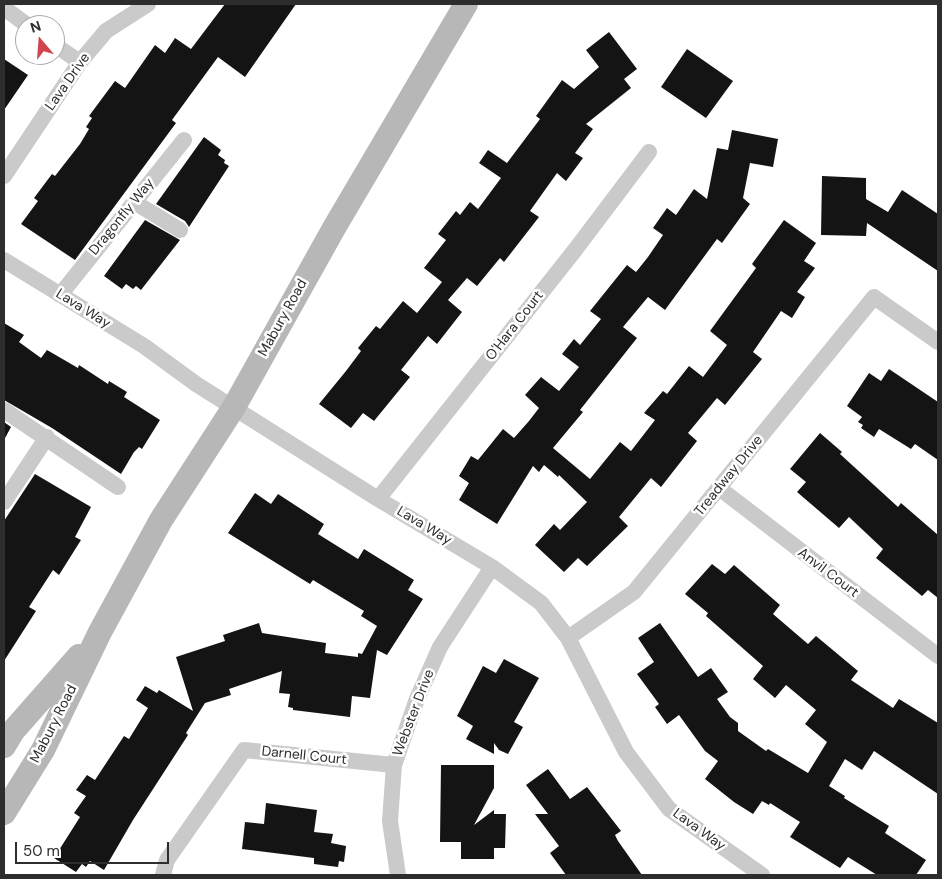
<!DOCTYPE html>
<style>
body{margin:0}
#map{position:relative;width:942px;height:879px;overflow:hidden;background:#fff;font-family:"DM Sans",sans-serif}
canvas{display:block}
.frame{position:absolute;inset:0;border:5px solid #2d2d2d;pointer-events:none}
.north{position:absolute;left:15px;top:15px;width:50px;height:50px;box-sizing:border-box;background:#fff;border:1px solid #ababab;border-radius:50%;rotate:342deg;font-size:14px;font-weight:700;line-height:20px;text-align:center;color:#2d2d2d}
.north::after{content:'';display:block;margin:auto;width:18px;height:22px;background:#d1434d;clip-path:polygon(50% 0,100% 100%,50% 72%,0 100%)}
.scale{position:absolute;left:15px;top:842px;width:154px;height:22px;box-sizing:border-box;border:2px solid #2d2d2d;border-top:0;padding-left:6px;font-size:15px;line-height:18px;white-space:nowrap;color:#2d2d2d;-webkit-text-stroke:4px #fff;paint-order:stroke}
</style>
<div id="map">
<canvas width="942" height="879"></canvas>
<div class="frame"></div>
<div class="north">N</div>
<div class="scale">50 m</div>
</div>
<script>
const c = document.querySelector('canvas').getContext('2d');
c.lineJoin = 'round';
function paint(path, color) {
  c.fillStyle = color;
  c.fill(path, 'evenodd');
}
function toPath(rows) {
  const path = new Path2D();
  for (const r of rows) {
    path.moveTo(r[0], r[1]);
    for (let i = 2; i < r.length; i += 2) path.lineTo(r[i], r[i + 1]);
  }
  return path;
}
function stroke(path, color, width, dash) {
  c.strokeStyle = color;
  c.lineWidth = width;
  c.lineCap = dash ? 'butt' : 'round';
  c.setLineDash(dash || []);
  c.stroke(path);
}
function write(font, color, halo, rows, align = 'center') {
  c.font = font + ' "DM Sans",sans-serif';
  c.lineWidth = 5;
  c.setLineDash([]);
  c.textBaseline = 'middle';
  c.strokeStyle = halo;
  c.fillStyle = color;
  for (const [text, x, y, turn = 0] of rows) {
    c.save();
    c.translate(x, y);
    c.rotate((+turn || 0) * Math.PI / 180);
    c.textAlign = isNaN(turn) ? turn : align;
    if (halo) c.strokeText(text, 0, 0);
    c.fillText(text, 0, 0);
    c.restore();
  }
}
paint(toPath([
 [225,4,296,4,245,77,218,57,172,120,176,123,75,260,21,224,38,201,34,198,52,174,55,176,80,144,89,129,86,127,92,118,89,116,115,81,125,88,155,45,165,53,175,38,191,49],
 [609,32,637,69,624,79,631,88,586,124,593,129,575,153,583,158,566,181,557,173,530,211,539,217,504,262,500,258,477,286,467,278,448,300,462,312,437,344,428,336,401,370,410,377,374,421,363,413,351,428,319,404,346,371,361,351,358,348,376,326,380,329,403,301,417,313,442,282,424,268,446,240,438,234,456,211,460,215,470,202,478,209,501,178,479,163,488,150,507,163,540,119,536,116,562,80,574,89,599,67,586,50],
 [687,49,733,81,706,118,661,87],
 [4,59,28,75,4,110],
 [732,130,778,139,773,167,750,163,743,198,750,204,722,243,717,239,665,310,648,297,623,327,637,338,580,410,583,412,553,448,590,479,620,442,631,451,655,420,644,413,663,391,667,394,689,366,703,377,727,345,710,331,756,268,752,264,784,220,816,243,804,261,815,268,797,292,805,297,792,318,781,311,753,352,762,359,725,405,717,398,688,433,697,441,661,487,651,478,619,517,628,526,587,566,578,558,564,572,535,545,554,524,560,530,587,502,559,475,558,477,544,465,539,472,533,466,497,524,459,500,469,483,459,476,471,456,478,460,503,429,514,438,529,421,539,408,525,395,541,377,559,391,579,367,562,354,574,339,580,345,601,319,590,311,627,265,636,272,648,257,663,235,653,228,667,208,676,215,694,189,707,199,717,148,728,150],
 [204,137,221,150,218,155,225,160,224,163,229,166,189,227,185,221,156,204],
 [822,176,866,178,866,199,888,212,902,190,938,214,938,271,867,223,866,236,821,235],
 [145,220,180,240,141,290,136,286,133,289,126,284,122,289,104,276],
 [4,323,24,335,19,342,41,358,47,350,78,368,79,365,108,384,109,381,127,392,124,397,160,420,142,449,139,447,134,452,121,474,52,428,4,400],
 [889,369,938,402,938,460,915,444,911,449,879,429,874,437,861,428,863,425,858,422,862,417,847,406,869,373,881,381],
 [4,422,11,427,4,440],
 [820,433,842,452,840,454,898,507,901,503,938,535,938,598,928,590,922,596,876,558,883,549,849,517,839,528,797,492,806,482,790,469],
 [35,474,91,507,75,537,81,540,59,575,53,570,29,607,36,611,4,661,4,521],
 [255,493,271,504,278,494,324,524,318,534,358,559,364,549,414,580,408,590,423,599,387,655,377,650,370,698,352,696,350,717,293,710,293,708,288,707,290,694,279,693,282,671,229,689,231,695,205,703,186,733,188,735,133,820,104,870,90,861,86,867,82,864,76,872,54,858,80,817,74,813,86,796,76,790,87,775,95,780,124,736,129,739,148,708,136,700,145,686,157,693,159,690,193,711,176,657,225,641,223,635,259,623,262,633,326,643,325,653,358,657,358,653,362,654,377,626,361,616,364,611,313,580,310,584,228,533],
 [712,564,725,574,734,565,780,605,773,614,808,644,816,636,858,671,851,680,893,708,899,699,938,723,938,794,874,751,862,770,845,759,829,786,845,796,844,798,889,826,885,833,926,860,916,875,877,875,848,857,840,868,790,837,800,822,770,803,769,805,762,801,753,814,734,802,705,779,718,761,705,751,679,715,667,724,655,707,659,704,637,674,654,662,638,638,660,623,698,677,711,668,728,692,717,699,730,717,738,723,738,731,766,751,768,749,808,773,827,742,805,724,816,710,786,685,775,698,753,679,763,666,706,616,708,613,685,594],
 [504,659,539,678,514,722,523,727,508,754,499,750,494,743,494,754,466,739,473,726,457,716,483,666,496,673],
 [441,765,494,765,494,788,474,825,494,810,494,814,506,814,505,848,494,848,494,859,461,859,461,842,440,842],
 [548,769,570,799,587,787,621,831,615,835,618,841,642,875,566,875,550,853,559,846,535,814,548,814,526,785],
 [266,803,317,810,314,832,333,834,331,843,346,846,344,862,339,861,338,867,314,864,314,858,242,849,245,822,264,824]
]), '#141414');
stroke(toPath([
 [4,8,27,25],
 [55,45,80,62],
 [4,176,80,62,106,31,148,4],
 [134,202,180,230],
 [4,260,144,346,196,384,378,499,492,567,541,603,568,638,626,752,669,809,762,875],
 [60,295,184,140],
 [4,410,118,487],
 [719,488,938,656],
 [378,499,575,250,649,152],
 [4,502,47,437],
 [568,638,634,592,874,297,938,342],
 [163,875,167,860,244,750,394,765],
 [398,875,390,821,394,765,417,699,440,647,492,567]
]), '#cacaca', 16);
stroke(toPath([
 [4,746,13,731,79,656],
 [4,813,43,750,100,632,161,520,234,407,334,228,466,4]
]), '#b7b7b7', 24);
write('14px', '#2d2d2d', '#fff', [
 ["Lava Drive",68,82,-55],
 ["Dragonfly Way",122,217,-51],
 ["Lava Way",83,309,32],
 ["Mabury Road",283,318,-61],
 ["O'Hara Court",515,326,-52],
 ["Treadway Drive",729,476,-51],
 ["Lava Way",424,526,31],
 ["Anvil Court",828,573,37],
 ["Webster Drive",414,713,-69],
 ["Mabury Road",54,724,-63],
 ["Darnell Court",304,756,6],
 ["Lava Way",699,830,36]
]);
</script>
